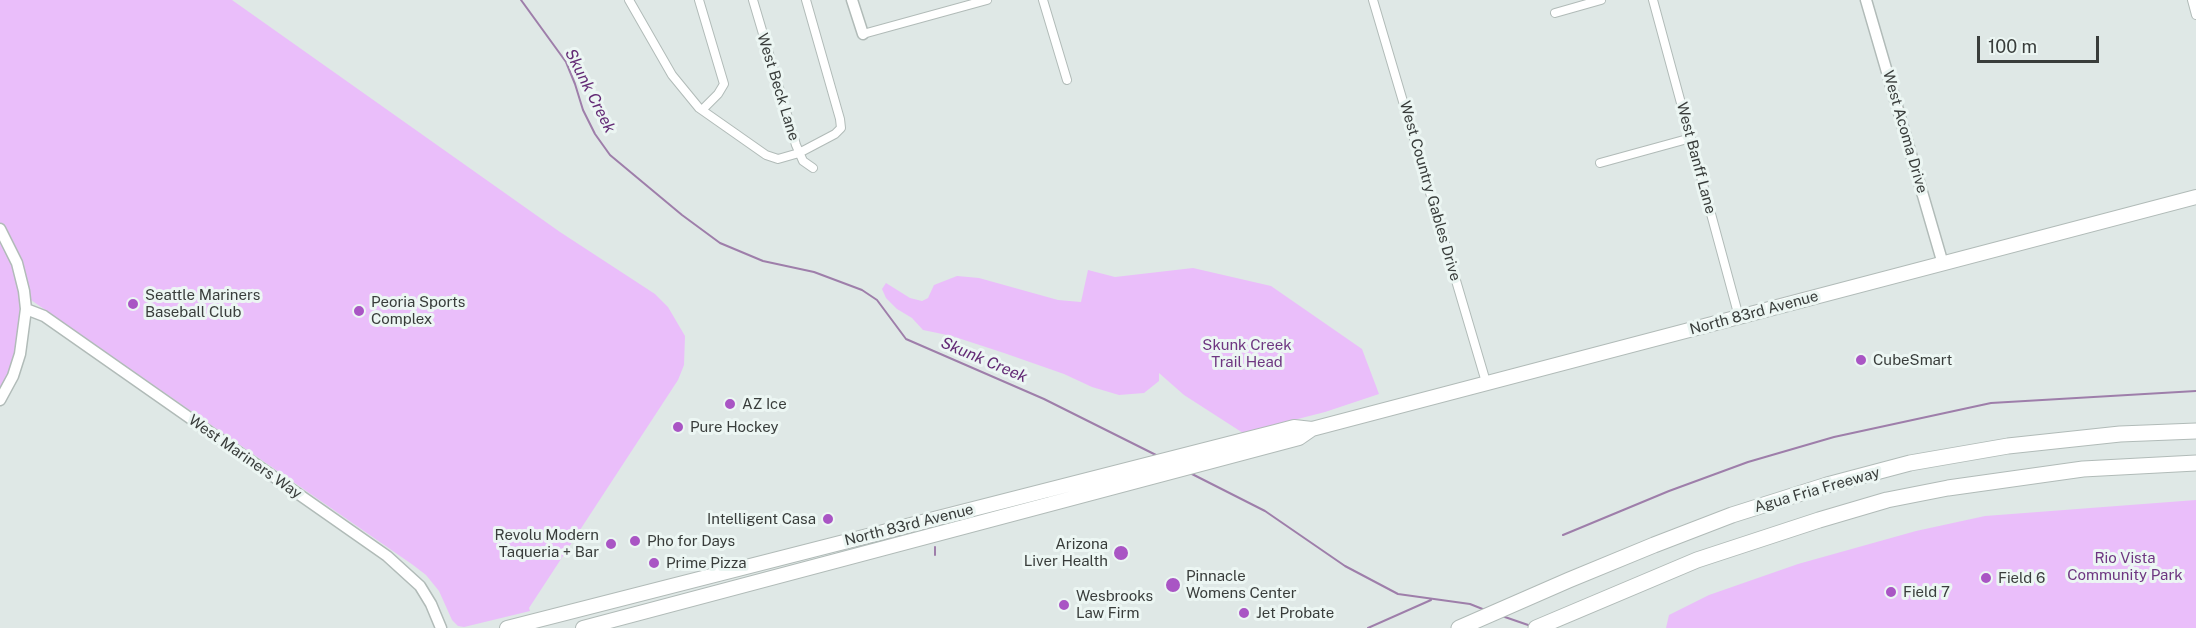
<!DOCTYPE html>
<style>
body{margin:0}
#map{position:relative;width:2196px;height:628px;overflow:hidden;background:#dfe8e6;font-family:"Public Sans",sans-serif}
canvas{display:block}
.scale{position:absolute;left:1977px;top:36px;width:122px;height:27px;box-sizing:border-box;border:3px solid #393d3b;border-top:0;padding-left:8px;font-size:18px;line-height:21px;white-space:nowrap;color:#393d3b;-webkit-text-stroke:4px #ecf6f3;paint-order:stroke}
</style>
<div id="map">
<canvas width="2196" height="628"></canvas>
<div class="scale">100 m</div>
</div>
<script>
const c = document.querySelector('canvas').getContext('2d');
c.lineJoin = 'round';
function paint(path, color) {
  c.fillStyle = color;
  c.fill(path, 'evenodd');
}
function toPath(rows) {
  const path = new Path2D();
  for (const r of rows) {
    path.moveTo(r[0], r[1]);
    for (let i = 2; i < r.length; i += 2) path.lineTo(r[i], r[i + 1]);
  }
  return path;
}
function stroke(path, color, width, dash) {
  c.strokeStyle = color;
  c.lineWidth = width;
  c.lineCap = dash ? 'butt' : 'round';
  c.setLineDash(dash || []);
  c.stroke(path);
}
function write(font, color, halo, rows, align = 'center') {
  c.font = font + ' "Public Sans",sans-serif';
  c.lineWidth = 6;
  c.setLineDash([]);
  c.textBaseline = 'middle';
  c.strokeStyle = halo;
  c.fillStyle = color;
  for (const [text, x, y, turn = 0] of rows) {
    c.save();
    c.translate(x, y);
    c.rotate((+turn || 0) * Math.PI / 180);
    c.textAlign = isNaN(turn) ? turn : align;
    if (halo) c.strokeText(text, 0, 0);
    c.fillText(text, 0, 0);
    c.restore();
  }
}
paint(toPath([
 [0,0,232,0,560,232,655,294,668,307,685,336,684,365,678,380,529,608,530,611,464,627,458,626,452,620,439,591,426,575,413,565,31,300,21,304,22,315,14,363,0,392],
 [1193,268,1271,286,1362,349,1379,394,1325,412,1243,433,1184,395,1159,373,1159,381,1144,393,1119,395,1092,387,1064,374,1004,353,952,336,923,330,912,318,897,309,886,298,882,289,886,283,910,298,922,301,928,298,934,285,957,276,979,278,1058,300,1081,302,1088,270,1115,277],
 [2196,500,2196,628,1666,628,1669,615,1709,595,1798,564,1916,531,1985,516]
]), '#eabefa');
stroke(toPath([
 [521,0,566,62,575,84,583,110,595,134,610,155,682,215,720,243,763,261,814,272,862,290,877,300,906,339,1044,399,1158,456],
 [1190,473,1265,511,1345,566,1398,594,1470,604,1485,610],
 [1563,535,1669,491,1748,462,1834,437,1991,403,2196,391],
 [935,547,935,555],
 [1502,616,1531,626],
 [1368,628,1431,600]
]), '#9e7eaa', 2);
const minor = toPath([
 [629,0,672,75,699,108,766,155,778,159,799,153,835,134,841,128,840,119,806,0],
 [699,0,724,84,718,94,702,110],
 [753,0,796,145,803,161,813,168],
 [1043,0,1067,80],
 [1373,0,1486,382],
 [1653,0,1739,317],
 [2192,0,2196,15],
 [1555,13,1601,0],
 [863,34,987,0],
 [1600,163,1691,138]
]);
const tertiary = toPath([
 [852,0,863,34],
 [1866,0,1943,264],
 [0,229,17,263,24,291,26,309,20,354,13,376,0,400],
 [26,309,44,316,387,556,420,586,431,604,441,628]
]);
const primary = toPath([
 [507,628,1275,432,1294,427,1312,429,2196,197],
 [583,628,1299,438,1312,429]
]);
const motorway = toPath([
 [1459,628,1569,580,1654,545,1732,515,1827,485,1910,463,2008,446,2120,434,2196,431],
 [1536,628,1697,560,1819,520,1887,500,1948,488,2083,469,2196,463]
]);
stroke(minor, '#b1bbb8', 10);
stroke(tertiary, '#b1bbb8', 13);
stroke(primary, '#b1bbb8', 16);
stroke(motorway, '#b1bbb8', 17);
stroke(minor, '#fff', 8);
stroke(tertiary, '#fff', 10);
stroke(primary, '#fff', 14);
stroke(motorway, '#fff', 15);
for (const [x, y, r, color] of [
 [133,304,6,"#a955c4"],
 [359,311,6,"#a955c4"],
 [1861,360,6,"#a955c4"],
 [730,404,6,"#a955c4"],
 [678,427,6,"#a955c4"],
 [828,519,6,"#a955c4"],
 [635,541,6,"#a955c4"],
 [611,544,6,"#a955c4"],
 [1121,553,8,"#a955c4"],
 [654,563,6,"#a955c4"],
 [1986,578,6,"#a955c4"],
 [1173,585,8,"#a955c4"],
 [1891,592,6,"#a955c4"],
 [1064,605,6,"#a955c4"],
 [1244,613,6,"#a955c4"]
]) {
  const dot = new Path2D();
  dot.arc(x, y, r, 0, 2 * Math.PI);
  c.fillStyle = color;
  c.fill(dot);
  stroke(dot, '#ecf6f3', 2);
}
write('15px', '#393d3b', '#ecf6f3', [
 ["West Beck Lane",778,87,73],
 ["West Acoma Drive",1905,132,74],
 ["West Banff Lane",1696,158,75],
 ["West Country Gables Drive",1430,191,74],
 ["North 83rd Avenue",1754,313,-15],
 ["West Mariners Way",245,457,35],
 ["Agua Fria Freeway",1817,490,-16],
 ["North 83rd Avenue",909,525,-14]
]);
write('15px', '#393d3b', '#ecf6f3', [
 ["Seattle Mariners",145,295],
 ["Baseball Club",145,312],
 ["Peoria Sports",371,302],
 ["Complex",371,319],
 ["CubeSmart",1873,360],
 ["AZ Ice",742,404],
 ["Pure Hockey",690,427],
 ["Intelligent Casa",816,519,"right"],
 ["Revolu Modern",599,535,"right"],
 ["Taqueria + Bar",599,552,"right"],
 ["Pho for Days",647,541],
 ["Arizona",1108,544,"right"],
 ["Liver Health",1108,561,"right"],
 ["Prime Pizza",666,563],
 ["Pinnacle",1186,576],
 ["Womens Center",1186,593],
 ["Field 6",1998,578],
 ["Field 7",1903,592],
 ["Wesbrooks",1076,596],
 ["Law Firm",1076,613],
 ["Jet Probate",1256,613]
], 'left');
write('15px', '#6e3681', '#ecf6f3', [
 ["Skunk Creek",1247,345],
 ["Trail Head",1247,362],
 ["Rio Vista",2125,558],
 ["Community Park",2125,575]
]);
write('italic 16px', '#632a75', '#ecf6f3', [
 ["Skunk Creek",590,91,63],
 ["Skunk Creek",984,360,23]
]);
</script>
